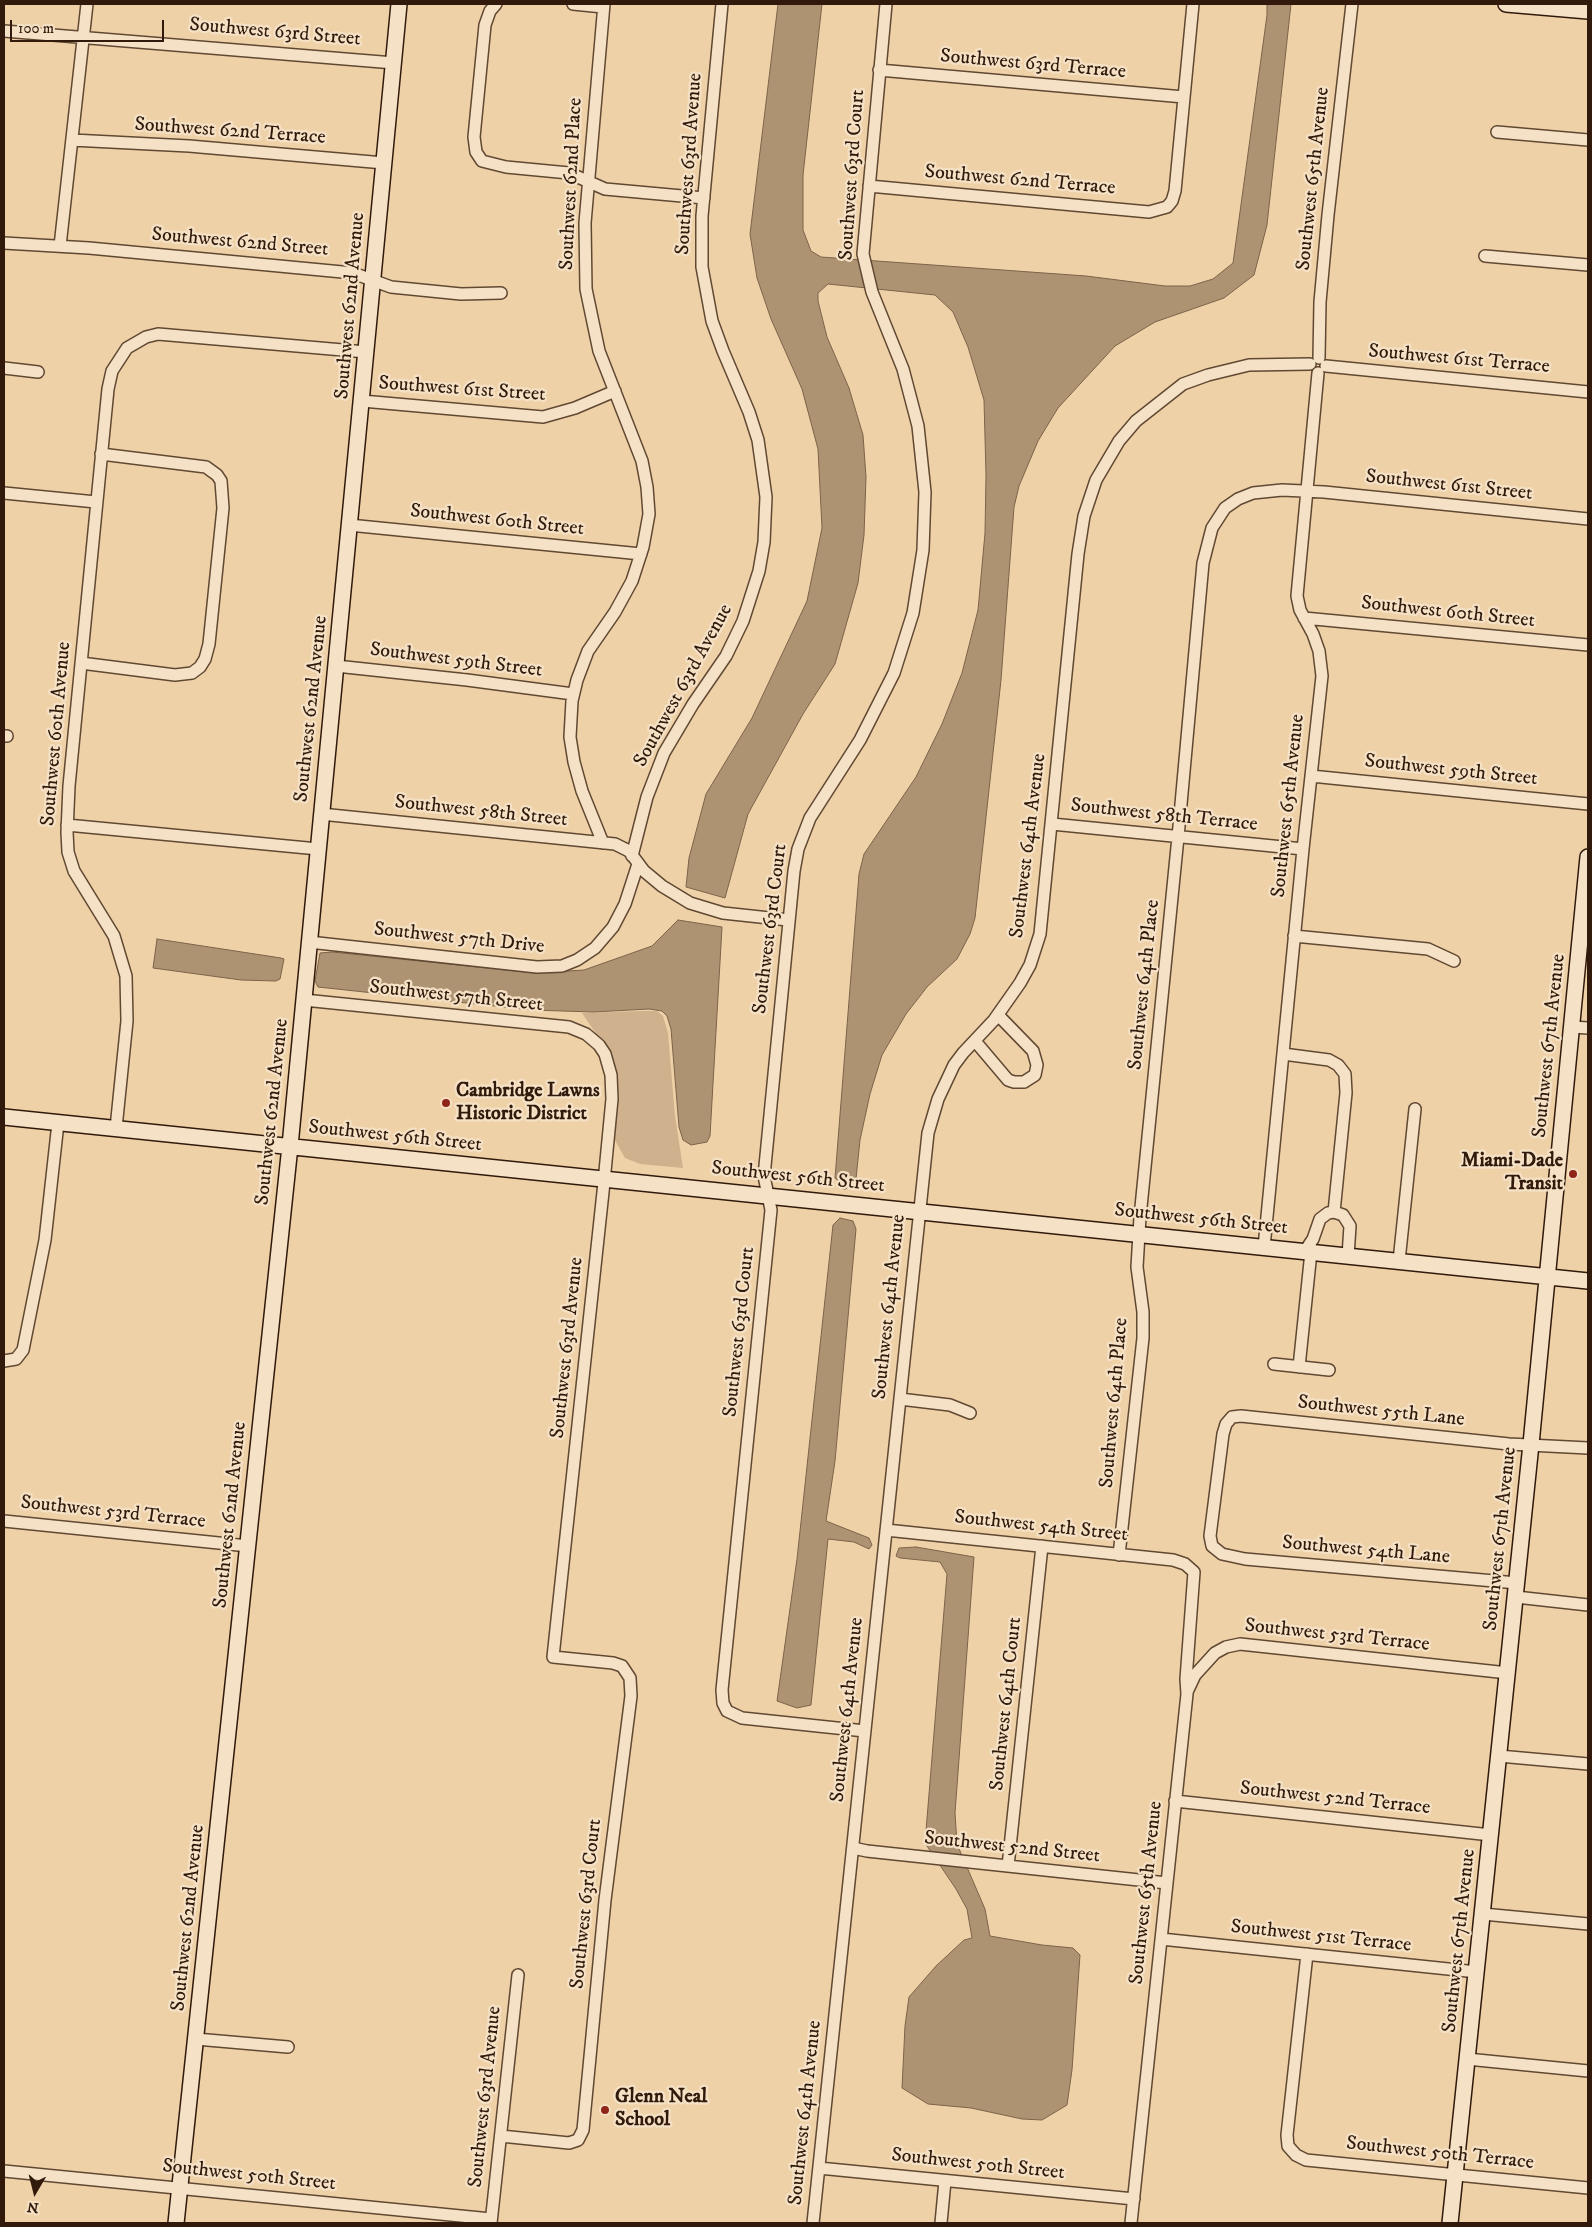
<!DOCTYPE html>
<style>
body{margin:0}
#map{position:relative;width:1592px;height:2227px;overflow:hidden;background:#efd1a8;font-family:"IM FELL DW Pica",serif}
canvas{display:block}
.frame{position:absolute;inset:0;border:5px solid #311a0b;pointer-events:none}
.north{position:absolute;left:10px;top:2167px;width:50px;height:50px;-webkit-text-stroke:4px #f5e1c6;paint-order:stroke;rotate:188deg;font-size:14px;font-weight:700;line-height:20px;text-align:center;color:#311a0b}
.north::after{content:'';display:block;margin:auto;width:18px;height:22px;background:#311a0b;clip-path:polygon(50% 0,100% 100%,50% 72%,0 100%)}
.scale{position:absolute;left:10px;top:20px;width:154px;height:22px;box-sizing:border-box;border:2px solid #311a0b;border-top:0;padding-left:6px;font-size:15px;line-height:18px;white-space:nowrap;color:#311a0b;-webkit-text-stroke:4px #f5e1c6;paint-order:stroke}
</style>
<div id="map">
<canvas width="1592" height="2227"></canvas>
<div class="frame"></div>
<div class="north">N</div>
<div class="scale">100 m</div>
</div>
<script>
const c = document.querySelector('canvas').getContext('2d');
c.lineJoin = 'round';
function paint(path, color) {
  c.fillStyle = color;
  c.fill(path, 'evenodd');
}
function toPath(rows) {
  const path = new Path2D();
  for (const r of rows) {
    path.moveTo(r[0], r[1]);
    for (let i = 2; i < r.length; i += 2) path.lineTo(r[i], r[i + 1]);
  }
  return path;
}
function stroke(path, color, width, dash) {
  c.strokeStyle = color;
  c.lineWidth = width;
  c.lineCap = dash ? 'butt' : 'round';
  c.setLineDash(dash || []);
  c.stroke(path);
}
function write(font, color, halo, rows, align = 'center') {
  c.font = font + ' "IM FELL DW Pica",serif';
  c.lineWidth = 4.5;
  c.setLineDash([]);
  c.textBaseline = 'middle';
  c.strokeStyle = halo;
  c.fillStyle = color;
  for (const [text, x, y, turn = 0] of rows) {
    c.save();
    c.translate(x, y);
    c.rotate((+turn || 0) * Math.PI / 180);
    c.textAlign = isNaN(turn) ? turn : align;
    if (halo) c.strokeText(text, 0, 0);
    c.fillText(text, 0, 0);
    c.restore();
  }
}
paint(toPath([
 [640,1011,657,1011,663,1016,668,1033,675,1116,683,1168,640,1164,625,1158,612,1135,616,1091,601,1041,582,1013]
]), '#cfb28d');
const water = toPath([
 [778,4,822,4,803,175,803,230,811,251,821,257,1086,276,1165,286,1190,286,1213,279,1233,263,1267,15,1267,4,1291,4,1267,225,1254,275,1224,298,1155,322,1115,346,1058,408,1038,441,1019,486,1014,507,1001,680,975,918,970,934,957,959,927,987,906,1014,882,1055,870,1094,860,1140,856,1179,846,1189,843,1189,840,1182,835,1178,859,874,864,854,916,777,942,724,962,673,978,610,985,533,986,475,984,400,968,347,953,312,935,295,828,284,818,293,818,301,827,337,849,388,863,435,866,477,864,535,858,583,835,664,803,714,748,814,725,898,686,887,689,858,706,794,752,718,807,601,822,528,818,449,802,389,771,319,757,278,750,234,778,4],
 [678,920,722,927,710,1136,707,1142,691,1145,683,1140,679,1127,671,1029,667,1016,662,1011,649,1009,593,1012,532,1010,318,987,315,981,320,953,332,952,536,973,584,970,652,946,678,920],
 [157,939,281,958,284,959,280,979,276,981,241,980,153,968,157,939],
 [840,1218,853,1221,856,1229,835,1461,826,1521,869,1538,872,1545,869,1549,854,1542,828,1539,811,1705,797,1708,777,1701,797,1559,833,1225,840,1218],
 [916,1547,974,1557,955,1813,957,1844,985,1909,990,1936,1042,1945,1073,1948,1080,1955,1072,2070,1067,2105,1042,2120,1022,2119,971,2108,928,2104,902,2088,905,2026,909,1997,936,1966,964,1940,972,1938,967,1909,956,1889,925,1843,947,1574,940,1562,900,1558,896,1556,899,1548,916,1547]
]);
paint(water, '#ae9373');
stroke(water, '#7c6349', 1);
const street = toPath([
 [496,4,490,11,485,25,474,137,476,152,482,161,506,167,569,173,605,189,704,198],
 [573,4,603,7],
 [4,31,394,63],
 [879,70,1184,97],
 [1497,132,1588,140],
 [72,140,189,146,384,163],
 [869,186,1149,212,1167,207,1172,201,1175,191,1193,4],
 [4,243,89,248,353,273,391,287,461,294,501,293],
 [60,246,87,4],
 [1485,256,1588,265],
 [1319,358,1320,302,1328,215,1352,4],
 [1326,366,1588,392],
 [4,368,38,372],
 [362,401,543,417,575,408,615,391],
 [4,493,96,502],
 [349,525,641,554],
 [1304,618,1588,645],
 [81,663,175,675,192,673,200,667,205,659,209,644,223,508,221,481,217,475,206,467,101,454],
 [336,666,467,680,573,694],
 [4,736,7,736],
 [1311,776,1588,804],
 [321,814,615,844,629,851,644,871,662,886,690,903,723,913,788,920],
 [1052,824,1303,849],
 [67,825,318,849],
 [603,843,582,791,574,762,570,737,572,701,577,680,588,651,615,612,632,581,643,547,649,514,647,487,642,461,599,351,586,289,585,223,604,4],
 [632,856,647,797,664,753,693,704,726,656,743,621,759,571,764,542,766,497,758,440,749,412,723,351,712,321,702,267,702,216,722,4],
 [1294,936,1428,949,1454,961],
 [309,942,537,967,562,966,577,960,595,948,613,927,625,904,638,864],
 [304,1000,569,1027,586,1034,599,1045,605,1054,611,1075,612,1099,603,1192,553,1657,613,1663,622,1666,630,1678,631,1696,605,1900,583,2130,578,2140,569,2143,501,2136],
 [1572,1027,1588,1028],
 [975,1041,1008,1080,1014,1082,1024,1082,1035,1075,1037,1065,1033,1051,998,1015],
 [1283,1054,1329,1060,1338,1065,1345,1074,1346,1093,1334,1212],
 [116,1128,127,1021,126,976,114,936,74,871,68,852,67,832,69,786,108,389,112,371,127,348,146,337,158,334,366,352],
 [1264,1247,1303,849,1322,676,1319,651,1313,634,1300,610,1297,596,1318,373],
 [1305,1251,1313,1239,1320,1219,1328,1213,1334,1212,1343,1215,1350,1226,1348,1256],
 [1399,1261,1415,1109],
 [4,1361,16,1359,23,1350,45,1240,58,1123],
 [1274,1364,1329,1370],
 [1299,1367,1311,1252],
 [900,1399,950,1405,970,1413],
 [4,1521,248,1546],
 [886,1530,1173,1560,1185,1564,1194,1572,1186,1679,1187,1694,1131,2223],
 [1119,1555,1143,1338,1143,1312,1137,1267,1140,1217,1178,837,1203,563,1212,528,1225,508,1238,499,1253,493,1282,490,1324,492,1588,519],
 [1517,1583,1245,1559,1222,1554,1212,1546,1210,1536,1223,1434,1226,1424,1232,1417,1241,1416,1509,1444,1588,1448],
 [1516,1597,1588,1605],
 [1187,1692,1195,1675,1215,1653,1226,1647,1240,1644,1508,1673],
 [865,1731,742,1718,727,1711,723,1703,722,1690,771,1210,764,1176,794,871,798,849,810,818,860,740,894,673,913,613,923,550,925,492,918,426,903,369,872,292,863,254,886,4],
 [1499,1756,1588,1764],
 [1175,1801,1491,1835],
 [853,1848,867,1851,1167,1883],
 [1008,1866,1042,1546],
 [1483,1914,1588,1924],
 [1161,1939,1477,1972],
 [1307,1954,1287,2135,1288,2146,1296,2155,1306,2160,1588,2188],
 [196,2039,288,2047],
 [1467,2059,1588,2071],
 [819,2168,1134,2199],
 [4,2171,491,2219],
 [491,2223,518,1975],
 [813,2223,928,1133,938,1099,954,1065,963,1053,994,1020,1020,983,1030,965,1040,934,1078,554,1084,516,1096,480,1119,441,1136,421,1183,384,1208,375,1249,365,1310,364],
 [941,2223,945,2181]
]);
const secondary = toPath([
 [1506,4,1588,11],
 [4,1117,1588,1281],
 [176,2223,290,1146,399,4],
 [1450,2223,1531,1444,1588,857]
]);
stroke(street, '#604832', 14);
stroke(secondary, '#311a0b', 18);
stroke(street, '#f5e1c6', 11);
stroke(secondary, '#f5e1c6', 15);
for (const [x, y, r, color] of [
 [446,1103,5,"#8f2418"],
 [1573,1174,5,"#8f2418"],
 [605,2110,5,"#8f2418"]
]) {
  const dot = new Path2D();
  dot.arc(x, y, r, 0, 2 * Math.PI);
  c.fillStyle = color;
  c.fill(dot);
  stroke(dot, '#f5e1c6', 2);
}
write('20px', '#311a0b', '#f5e1c6', [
 ["Southwest 63rd Street",275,33,5],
 ["Southwest 63rd Terrace",1033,65,5],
 ["Southwest 62nd Terrace",230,132,4],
 ["Southwest 63rd Avenue",690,164,-86],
 ["Southwest 63rd Court",853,175,-86],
 ["Southwest 65th Avenue",1314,179,-84],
 ["Southwest 62nd Terrace",1020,181,5],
 ["Southwest 62nd Place",572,184,-87],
 ["Southwest 62nd Street",240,243,5],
 ["Southwest 62nd Avenue",351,306,-85],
 ["Southwest 61st Terrace",1459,360,5],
 ["Southwest 61st Street",462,390,4],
 ["Southwest 61st Street",1449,486,6],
 ["Southwest 60th Street",497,521,6],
 ["Southwest 60th Street",1448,613,6],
 ["Southwest 59th Street",456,661,7],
 ["Southwest 63rd Avenue",684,686,-61],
 ["Southwest 62nd Avenue",312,709,-84],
 ["Southwest 60th Avenue",57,734,-85],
 ["Southwest 59th Street",1451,771,6],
 ["Southwest 65th Avenue",1289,806,-84],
 ["Southwest 58th Street",481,812,6],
 ["Southwest 58th Terrace",1164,816,6],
 ["Southwest 64th Avenue",1029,846,-83],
 ["Southwest 63rd Court",771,929,-83],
 ["Southwest 57th Drive",459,939,6],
 ["Southwest 64th Place",1145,985,-84],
 ["Southwest 57th Street",456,997,6],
 ["Southwest 67th Avenue",1550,1046,-84],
 ["Southwest 62nd Avenue",273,1112,-84],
 ["Southwest 56th Street",395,1137,6],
 ["Southwest 56th Street",798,1178,6],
 ["Southwest 56th Street",1201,1220,6],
 ["Southwest 64th Avenue",890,1307,-84],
 ["Southwest 63rd Court",740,1332,-84],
 ["Southwest 63rd Avenue",568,1348,-84],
 ["Southwest 64th Place",1115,1403,-85],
 ["Southwest 55th Lane",1381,1412,6],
 ["Southwest 53rd Terrace",113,1513,6],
 ["Southwest 62nd Avenue",231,1515,-84],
 ["Southwest 54th Street",1041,1527,6],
 ["Southwest 67th Avenue",1501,1539,-84],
 ["Southwest 54th Lane",1366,1551,5],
 ["Southwest 53rd Terrace",1337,1636,6],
 ["Southwest 64th Court",1007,1704,-84],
 ["Southwest 64th Avenue",848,1710,-84],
 ["Southwest 52nd Terrace",1335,1799,6],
 ["Southwest 52nd Street",1012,1848,6],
 ["Southwest 65th Avenue",1147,1893,-84],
 ["Southwest 63rd Court",587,1904,-84],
 ["Southwest 62nd Avenue",189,1918,-84],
 ["Southwest 51st Terrace",1321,1937,6],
 ["Southwest 67th Avenue",1460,1941,-84],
 ["Southwest 63rd Avenue",486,2097,-84],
 ["Southwest 64th Avenue",806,2113,-84],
 ["Southwest 50th Terrace",1440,2154,6],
 ["Southwest 50th Street",978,2165,6],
 ["Southwest 50th Street",249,2176,6]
]);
write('bold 20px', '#311a0b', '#f5e1c6', [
 ["Cambridge Lawns",456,1092],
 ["Historic District",456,1115],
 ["Miami-Dade",1563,1162,"right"],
 ["Transit",1563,1185,"right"],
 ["Glenn Neal",615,2098],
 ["School",615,2121]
], 'left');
</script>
